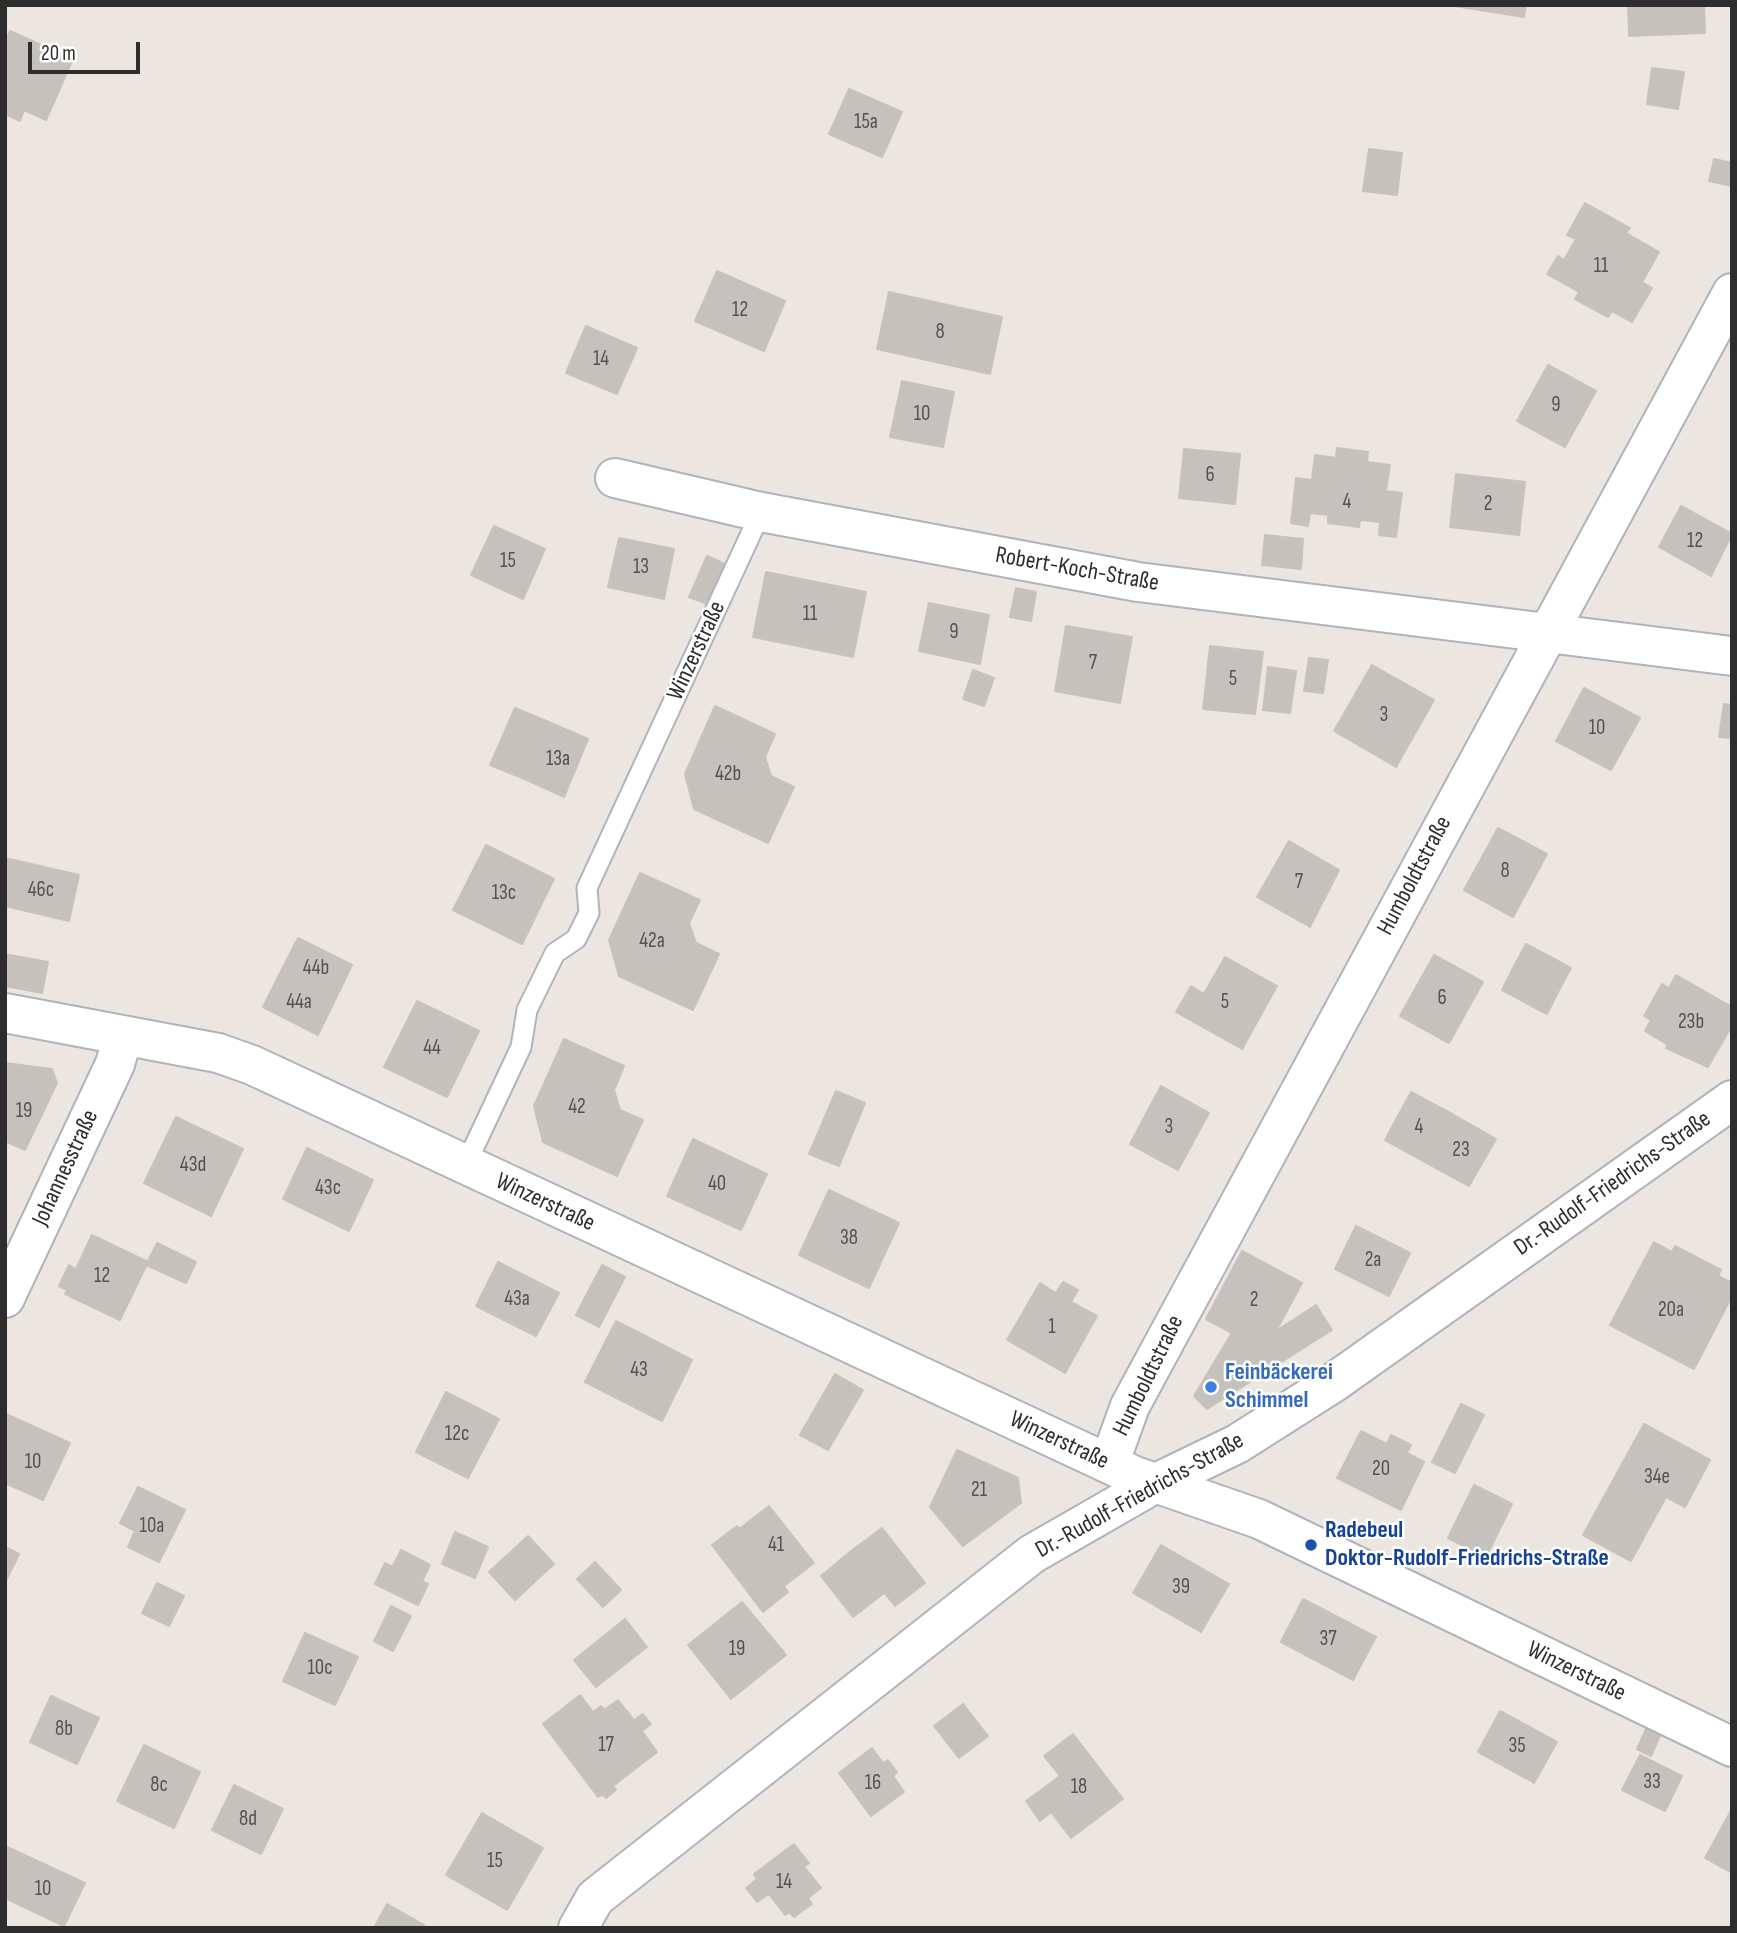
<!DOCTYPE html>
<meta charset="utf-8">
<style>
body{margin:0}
#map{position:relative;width:1737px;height:1933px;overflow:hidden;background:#ece6e1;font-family:"Sofia Sans Condensed",sans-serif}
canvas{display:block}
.frame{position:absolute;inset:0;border:7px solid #2d2d2d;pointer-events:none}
.scale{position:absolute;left:28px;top:42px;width:112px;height:32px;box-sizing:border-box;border:4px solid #2d2d2d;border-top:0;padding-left:9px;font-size:21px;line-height:24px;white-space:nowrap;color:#2d2d2d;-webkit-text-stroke:5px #fff;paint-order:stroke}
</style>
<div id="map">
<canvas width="1737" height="1933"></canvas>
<div class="frame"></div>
<div class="scale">20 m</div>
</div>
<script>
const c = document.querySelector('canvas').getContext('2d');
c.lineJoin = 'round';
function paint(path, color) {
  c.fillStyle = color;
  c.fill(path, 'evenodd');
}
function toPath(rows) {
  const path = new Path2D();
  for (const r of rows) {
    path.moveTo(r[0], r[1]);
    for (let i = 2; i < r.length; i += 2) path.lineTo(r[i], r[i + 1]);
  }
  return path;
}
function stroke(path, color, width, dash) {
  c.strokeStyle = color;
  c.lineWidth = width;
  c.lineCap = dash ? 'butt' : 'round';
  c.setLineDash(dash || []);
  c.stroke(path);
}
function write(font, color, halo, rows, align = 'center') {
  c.font = font + ' "Sofia Sans Condensed",sans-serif';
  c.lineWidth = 5;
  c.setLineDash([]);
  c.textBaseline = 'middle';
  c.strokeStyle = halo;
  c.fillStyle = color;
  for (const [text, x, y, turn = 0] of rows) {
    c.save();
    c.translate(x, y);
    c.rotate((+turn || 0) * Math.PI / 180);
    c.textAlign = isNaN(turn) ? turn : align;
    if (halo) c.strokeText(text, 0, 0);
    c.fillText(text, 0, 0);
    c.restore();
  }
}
const building = toPath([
 [1448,5,1526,5,1524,17,1448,5],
 [1628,5,1704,5,1705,33,1629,36,1628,5],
 [10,31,73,59,46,120,24,110,20,121,5,114,5,43,10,31],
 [1652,68,1684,72,1678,109,1647,104,1652,68],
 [849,89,902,112,882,157,829,134,849,89],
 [1369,149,1402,153,1397,195,1363,191,1369,149],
 [1714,159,1732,163,1732,186,1709,181,1714,159],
 [1585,203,1630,228,1626,233,1659,252,1642,282,1652,288,1632,322,1612,311,1608,317,1575,299,1579,292,1547,274,1558,256,1564,260,1576,239,1567,235,1585,203],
 [717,271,785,301,764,351,695,321,717,271],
 [889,292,1002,317,990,374,877,349,889,292],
 [586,326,637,348,617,394,566,373,586,326],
 [1548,365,1596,391,1565,447,1517,421,1548,365],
 [902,381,954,392,943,447,890,437,902,381],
 [1337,448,1368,452,1367,462,1390,465,1386,491,1402,493,1396,537,1379,535,1380,522,1360,520,1359,527,1328,523,1328,515,1310,513,1308,526,1291,523,1296,478,1312,480,1315,455,1336,458,1337,448],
 [1184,449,1240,454,1235,504,1179,498,1184,449],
 [1456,474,1525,482,1519,535,1450,527,1456,474],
 [1681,506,1732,534,1711,576,1659,547,1681,506],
 [494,526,545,549,523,599,471,575,494,526],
 [1265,535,1303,539,1301,569,1262,565,1265,535],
 [619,538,674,549,664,599,608,587,619,538],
 [707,556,725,564,707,604,689,597,707,556],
 [766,572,866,592,853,657,753,637,766,572],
 [1016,588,1036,592,1031,621,1010,617,1016,588],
 [929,603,989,615,980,664,919,651,929,603],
 [1066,626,1132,637,1120,703,1055,691,1066,626],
 [1210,646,1263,652,1255,714,1203,709,1210,646],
 [1309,658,1328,660,1323,693,1304,691,1309,658],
 [1372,665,1434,700,1396,767,1334,731,1372,665],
 [1268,667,1296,671,1290,713,1263,710,1268,667],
 [973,670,994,678,984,706,963,699,973,670],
 [1584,688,1640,718,1611,770,1556,741,1584,688],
 [1724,704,1732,705,1732,738,1719,737,1724,704],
 [715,706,775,734,765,757,771,776,794,787,768,843,694,809,685,774,715,706],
 [515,708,551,723,527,780,490,765,515,708],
 [551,723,588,739,564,797,527,780,551,723],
 [1498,828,1547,854,1513,917,1464,890,1498,828],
 [1289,841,1339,870,1310,927,1257,897,1289,841],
 [486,845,554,879,522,944,453,910,486,845],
 [5,858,79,875,69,921,5,906,5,858],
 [640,873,700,900,689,923,696,943,719,954,693,1010,619,976,609,940,640,873],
 [298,938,352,965,335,1000,280,973,298,938],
 [1526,944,1571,968,1558,992,1513,968,1526,944],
 [5,954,48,962,42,993,5,986,5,954],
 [1434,955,1483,982,1449,1043,1400,1016,1434,955],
 [1225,957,1277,986,1242,1049,1176,1012,1191,986,1204,994,1225,957],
 [1513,968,1558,992,1547,1014,1502,990,1513,968],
 [280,973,335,1000,318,1035,263,1007,280,973],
 [1676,975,1732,1007,1732,1025,1708,1067,1666,1048,1668,1045,1645,1031,1651,1020,1644,1016,1662,984,1669,988,1676,975],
 [417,1001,479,1031,447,1097,384,1067,417,1001],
 [564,1039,624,1066,614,1090,620,1110,643,1120,617,1176,543,1142,534,1106,564,1039],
 [5,1063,52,1069,57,1083,25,1150,5,1141,5,1063],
 [1161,1086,1209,1113,1178,1170,1130,1144,1161,1086],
 [836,1091,865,1103,839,1166,809,1154,836,1091],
 [1411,1092,1454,1115,1427,1163,1385,1140,1411,1092],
 [1454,1115,1496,1139,1469,1186,1427,1163,1454,1115],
 [176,1117,243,1149,211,1216,144,1183,176,1117],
 [693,1139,767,1174,741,1230,667,1196,693,1139],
 [307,1148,373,1180,349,1231,283,1199,307,1148],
 [829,1190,899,1223,869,1288,799,1255,829,1190],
 [1356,1226,1410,1253,1389,1296,1335,1269,1356,1226],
 [92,1235,148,1262,120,1320,65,1294,67,1290,59,1286,69,1265,76,1269,92,1235],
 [1654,1242,1672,1252,1675,1246,1721,1270,1718,1276,1732,1283,1732,1296,1694,1369,1610,1325,1654,1242],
 [157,1243,196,1262,186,1283,146,1265,157,1243],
 [1242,1251,1302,1283,1276,1331,1270,1335,1239,1321,1232,1333,1206,1319,1242,1251],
 [498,1262,559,1293,536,1336,476,1306,498,1262],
 [602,1265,625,1277,599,1327,576,1315,602,1265],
 [1063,1282,1078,1290,1071,1302,1097,1316,1065,1373,1007,1340,1040,1283,1056,1293,1063,1282],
 [1316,1305,1332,1330,1207,1409,1194,1396,1239,1321,1270,1335,1316,1305],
 [616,1321,692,1360,662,1421,585,1382,616,1321],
 [835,1374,863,1390,828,1450,800,1435,835,1374],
 [446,1392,499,1419,468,1478,416,1452,446,1392],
 [1461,1404,1484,1415,1455,1473,1432,1462,1461,1404],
 [6,1414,70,1443,43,1500,5,1483,6,1414],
 [1644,1424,1710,1460,1685,1507,1666,1497,1631,1561,1583,1535,1644,1424],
 [1361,1431,1387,1444,1391,1435,1411,1445,1407,1453,1424,1462,1401,1510,1337,1478,1361,1431],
 [957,1450,1018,1478,1021,1503,963,1546,930,1507,957,1450],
 [1474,1485,1512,1504,1486,1557,1448,1538,1474,1485],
 [138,1487,185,1510,159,1562,128,1547,135,1531,120,1523,138,1487],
 [769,1506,814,1563,784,1586,739,1529,769,1506],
 [737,1526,788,1592,763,1612,712,1545,737,1526],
 [882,1528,925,1583,895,1606,851,1551,882,1528],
 [455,1532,488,1547,475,1578,442,1564,455,1532],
 [528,1536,554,1564,515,1600,489,1572,528,1536],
 [1161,1545,1229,1584,1201,1632,1133,1593,1161,1545],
 [5,1547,19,1554,5,1583,5,1547],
 [401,1550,430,1565,422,1581,393,1566,401,1550],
 [851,1551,884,1593,853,1617,821,1576,851,1551],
 [595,1562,621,1590,603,1607,577,1579,595,1562],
 [385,1563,428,1584,418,1605,375,1584,385,1563],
 [157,1583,184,1596,169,1626,142,1613,157,1583],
 [1303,1599,1376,1637,1353,1680,1281,1642,1303,1599],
 [742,1602,786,1655,731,1699,688,1645,742,1602],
 [391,1606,411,1616,393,1651,374,1641,391,1606],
 [625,1619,647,1647,596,1687,574,1660,625,1619],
 [305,1633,358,1657,335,1705,283,1681,305,1633],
 [580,1695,593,1712,601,1706,604,1710,618,1700,634,1720,643,1714,651,1724,642,1731,657,1752,613,1786,616,1790,606,1798,603,1794,598,1797,543,1724,580,1695],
 [51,1696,99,1718,77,1764,30,1742,51,1696],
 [963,1704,988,1736,959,1758,934,1726,963,1704],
 [1500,1711,1557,1742,1534,1783,1478,1752,1500,1711],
 [1646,1729,1660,1736,1651,1756,1637,1749,1646,1729],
 [1073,1734,1123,1799,1071,1838,1051,1812,1040,1821,1026,1801,1060,1776,1044,1756,1073,1734],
 [144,1745,200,1772,174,1828,117,1801,144,1745],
 [872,1748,883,1763,888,1760,897,1772,893,1776,904,1792,871,1816,839,1773,872,1748],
 [1640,1755,1682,1776,1665,1811,1622,1790,1640,1755],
 [234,1785,283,1809,261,1854,212,1830,234,1785],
 [1732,1809,1732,1873,1705,1858,1732,1809],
 [482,1813,543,1848,507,1910,446,1875,482,1813],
 [794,1844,809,1863,804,1867,821,1888,808,1898,812,1904,794,1917,789,1912,785,1915,769,1894,757,1902,746,1888,757,1879,754,1874,794,1844],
 [5,1846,85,1883,64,1926,5,1898,5,1846],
 [387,1904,424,1925,422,1928,374,1928,387,1904]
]);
paint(building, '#c5c1bc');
stroke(building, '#c8c2ba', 2);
const lane = toPath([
 [465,1166,521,1047,527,1010,555,953,576,939,589,913,587,888,761,512]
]);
const street = toPath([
 [615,478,761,512,1138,582,1732,656],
 [5,1013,218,1053,252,1065,1135,1476,1259,1519,1732,1747],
 [5,1298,115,1064,123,1036],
 [1109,1464,1130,1406,1732,293],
 [578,1928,595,1898,1032,1554,1154,1484,1237,1444,1333,1383,1732,1100]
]);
stroke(lane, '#b1b3bb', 23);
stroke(street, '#b1b3bb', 42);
stroke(lane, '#fff', 19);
stroke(street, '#fff', 38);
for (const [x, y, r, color] of [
 [1211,1387,7,"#3f7fe0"],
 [1311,1545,7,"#1a4fb4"]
]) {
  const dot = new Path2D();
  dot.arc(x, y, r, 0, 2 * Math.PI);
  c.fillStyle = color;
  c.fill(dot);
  stroke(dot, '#fff', 2.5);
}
write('21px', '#535251', null, [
 ["15a",866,123],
 ["11",1601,267],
 ["12",740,311],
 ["8",940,333],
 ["14",601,360],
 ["9",1556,406],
 ["10",922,415],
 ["6",1210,476],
 ["4",1347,503],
 ["2",1488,505],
 ["12",1695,542],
 ["15",508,562],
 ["13",641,568],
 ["11",810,615],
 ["9",954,633],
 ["7",1093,664],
 ["5",1233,680],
 ["3",1384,716],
 ["10",1597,729],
 ["13a",558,760],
 ["42b",728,775],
 ["8",1505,872],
 ["7",1299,883],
 ["46c",41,891],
 ["13c",504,894],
 ["42a",652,942],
 ["44b",316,969],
 ["6",1442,999],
 ["44a",299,1003],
 ["5",1225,1003],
 ["23b",1691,1023],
 ["44",432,1049],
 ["42",577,1108],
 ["19",24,1112],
 ["3",1169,1128],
 ["4",1419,1128],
 ["23",1461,1151],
 ["43d",193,1166],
 ["40",717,1185],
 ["43c",328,1189],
 ["38",849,1239],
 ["2a",1373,1261],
 ["12",102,1277],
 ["43a",517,1300],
 ["2",1254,1301],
 ["20a",1671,1311],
 ["1",1052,1328],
 ["43",639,1371],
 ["12c",457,1435],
 ["10",33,1463],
 ["20",1381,1470],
 ["34e",1657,1478],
 ["21",979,1491],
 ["10a",152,1527],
 ["41",776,1546],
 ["39",1181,1588],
 ["37",1328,1640],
 ["19",737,1650],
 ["10c",320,1669],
 ["8b",64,1730],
 ["17",606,1746],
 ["35",1517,1747],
 ["33",1652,1783],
 ["16",873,1784],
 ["8c",159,1786],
 ["18",1079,1788],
 ["8d",248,1820],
 ["15",495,1862],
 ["14",784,1883],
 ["10",43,1890]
]);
write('24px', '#2d2d2d', '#fff', [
 ["Robert-Koch-Straße",1077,570,10],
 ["Winzerstraße",697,651,-65],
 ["Humboldtstraße",1415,876,-62],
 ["Johannesstraße",66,1168,-65],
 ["Dr.-Rudolf-Friedrichs-Straße",1613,1184,-35],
 ["Winzerstraße",545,1203,25],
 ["Humboldtstraße",1149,1376,-64],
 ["Winzerstraße",1059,1441,25],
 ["Dr.-Rudolf-Friedrichs-Straße",1140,1496,-29],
 ["Winzerstraße",1576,1672,26]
]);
write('bold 24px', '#366cbe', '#fff', [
 ["Feinbäckerei",1225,1373],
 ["Schimmel",1225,1401]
], 'left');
write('bold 24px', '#164399', '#fff', [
 ["Radebeul",1325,1531],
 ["Doktor-Rudolf-Friedrichs-Straße",1325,1559]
], 'left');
</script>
